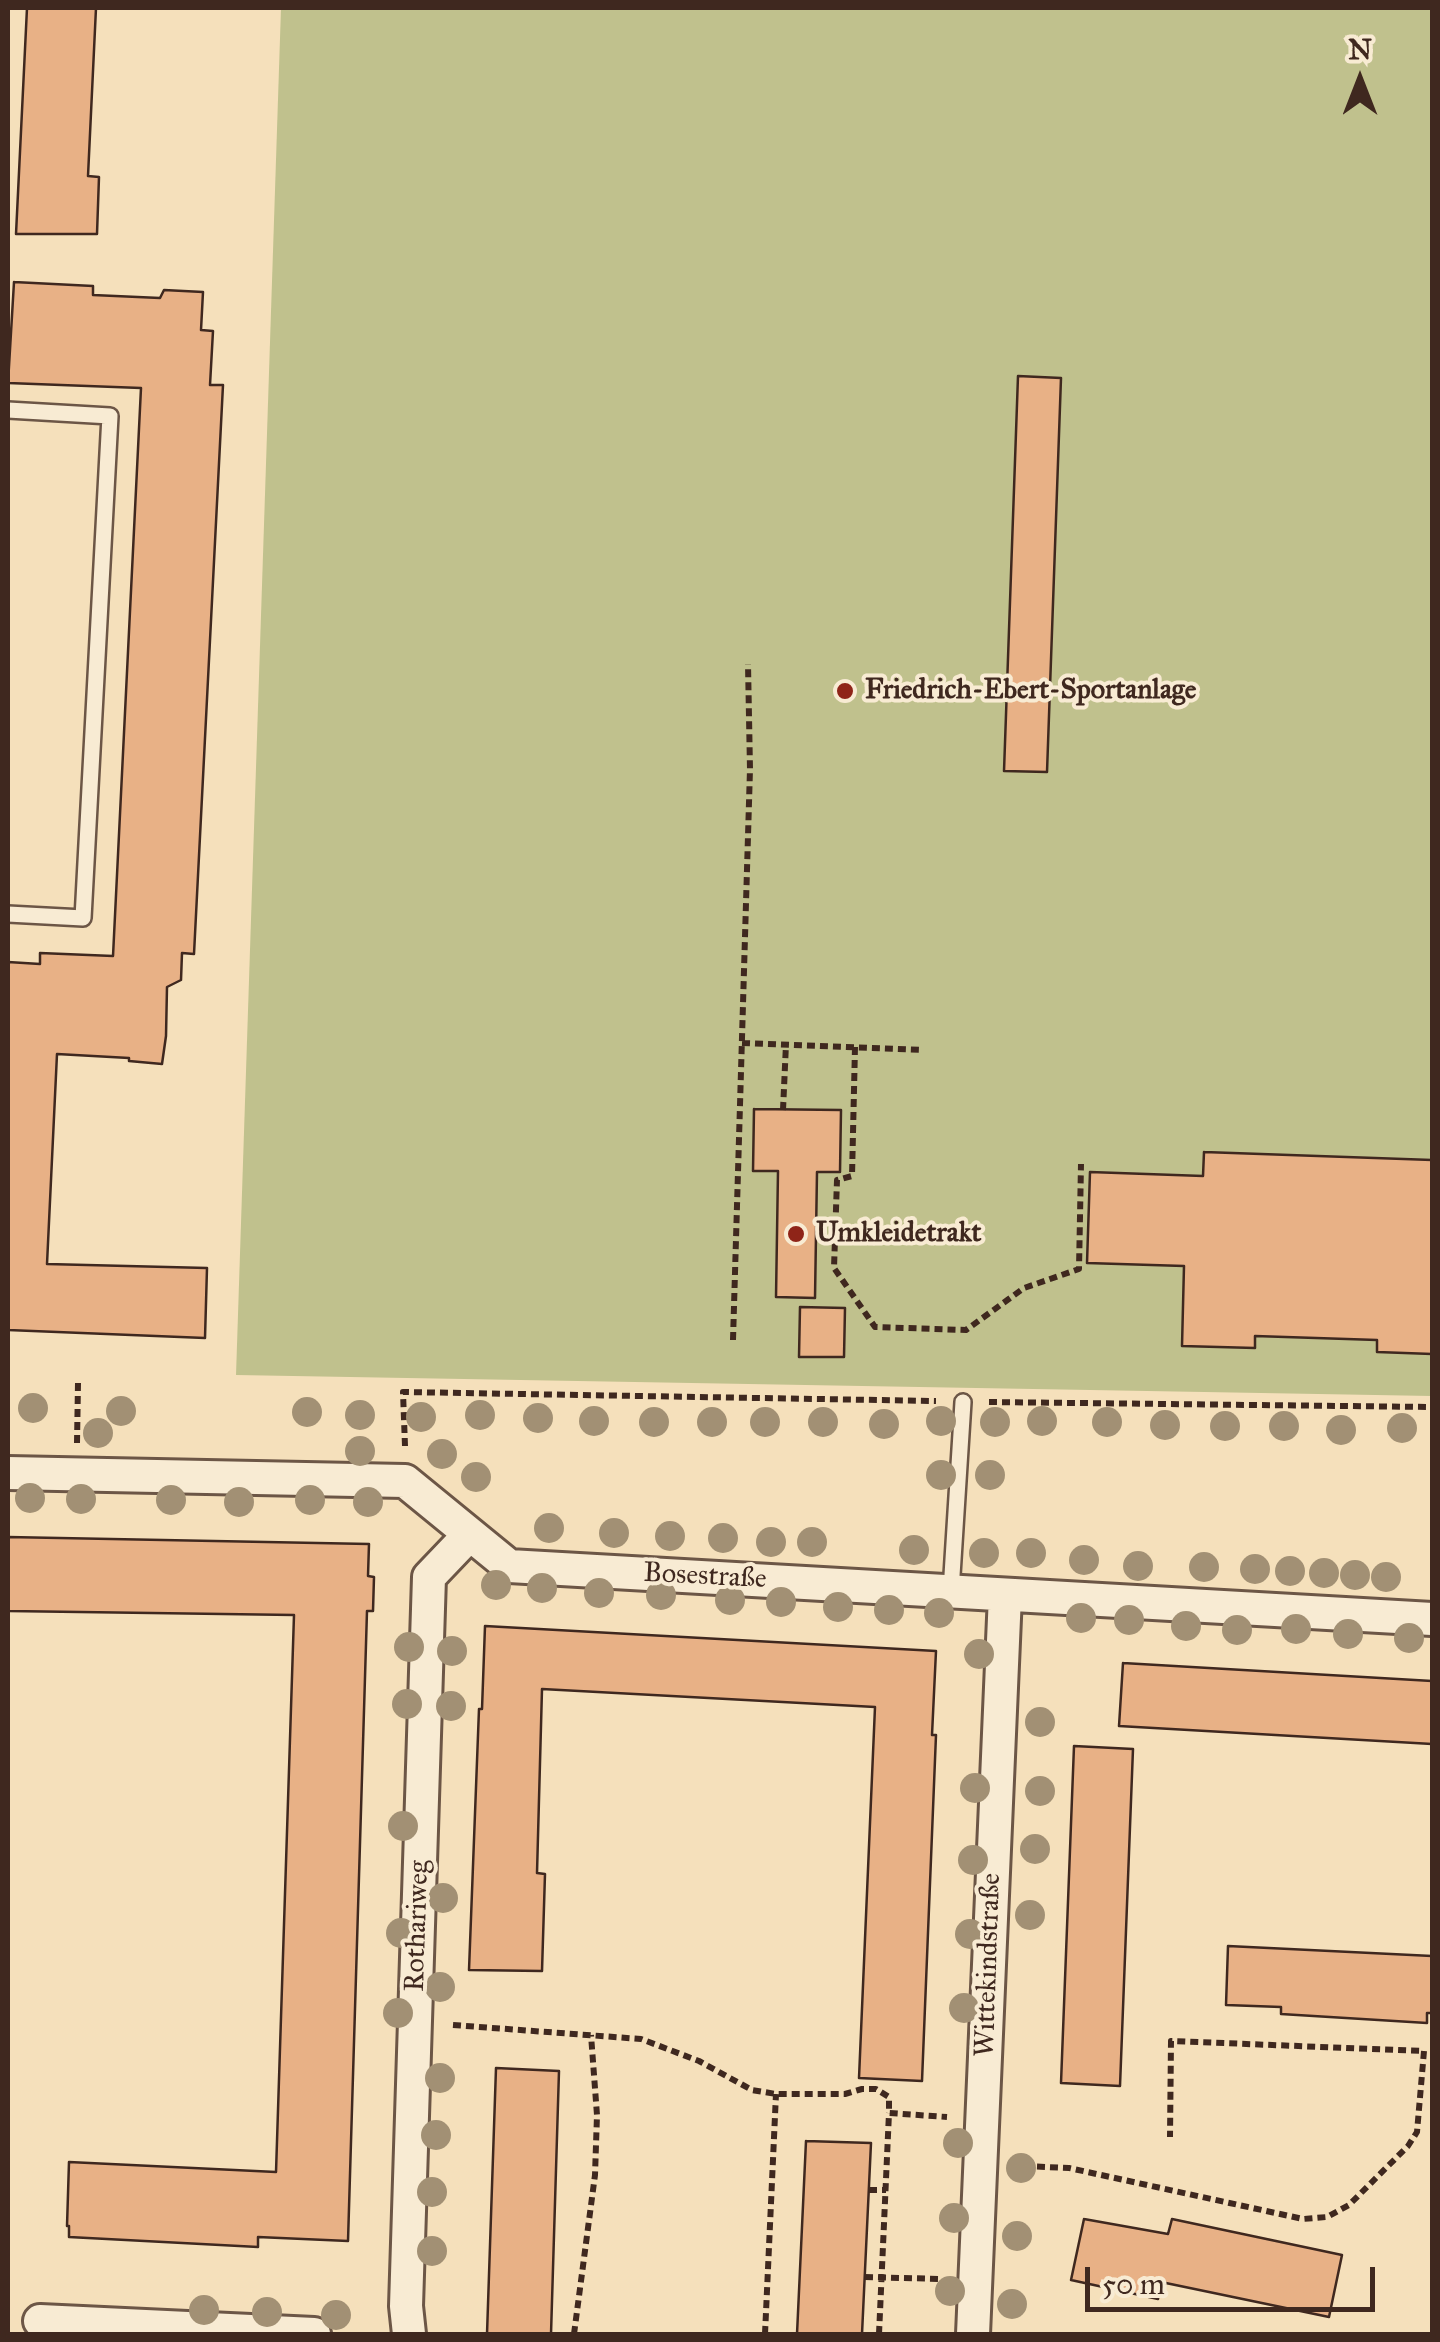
<!DOCTYPE html>
<meta charset="utf-8">
<style>
body{margin:0}
#map{position:relative;width:1440px;height:2342px;overflow:hidden;background:#f5e0bb;font-family:"IM FELL Great Primer",serif}
canvas{display:block}
.frame{position:absolute;inset:0;border:10px solid #3f281f;pointer-events:none}
.north{position:absolute;left:1310px;top:30px;width:100px;height:100px;-webkit-text-stroke:8px #f8ebd3;paint-order:stroke;rotate:0deg;font-size:28px;font-weight:700;line-height:40px;text-align:center;color:#3f281f}
.north::after{content:'';display:block;margin:auto;width:35px;height:45px;background:#3f281f;clip-path:polygon(50% 0,100% 100%,50% 72%,0 100%)}
.scale{position:absolute;left:1085px;top:2267px;width:290px;height:45px;box-sizing:border-box;border:5px solid #3f281f;border-top:0;padding-left:12px;font-size:30px;line-height:35px;white-space:nowrap;color:#3f281f;-webkit-text-stroke:8px #f8ebd3;paint-order:stroke}
</style>
<div id="map">
<canvas width="1440" height="2342"></canvas>
<div class="frame"></div>
<div class="north">N</div>
<div class="scale">50 m</div>
</div>
<script>
const c = document.querySelector('canvas').getContext('2d');
c.lineJoin = 'round';
function paint(path, color) {
  c.fillStyle = color;
  c.fill(path, 'evenodd');
}
function toPath(rows) {
  const path = new Path2D();
  for (const r of rows) {
    path.moveTo(r[0], r[1]);
    for (let i = 2; i < r.length; i += 2) path.lineTo(r[i], r[i + 1]);
  }
  return path;
}
function stroke(path, color, width, dash) {
  c.strokeStyle = color;
  c.lineWidth = width;
  c.lineCap = dash ? 'butt' : 'round';
  c.setLineDash(dash || []);
  c.stroke(path);
}
function write(font, color, halo, rows, align = 'center') {
  c.font = font + ' "IM FELL Great Primer",serif';
  c.lineWidth = 8;
  c.setLineDash([]);
  c.textBaseline = 'middle';
  c.strokeStyle = halo;
  c.fillStyle = color;
  for (const [text, x, y, turn = 0] of rows) {
    c.save();
    c.translate(x, y);
    c.rotate((+turn || 0) * Math.PI / 180);
    c.textAlign = isNaN(turn) ? turn : align;
    if (halo) c.strokeText(text, 0, 0);
    c.fillText(text, 0, 0);
    c.restore();
  }
}
paint(toPath([
 [281,8,1432,8,1432,1396,236,1375]
]), '#c0c18d');
const building = toPath([
 [27,8,96,8,88,176,99,177,97,234,16,234,27,8],
 [14,282,93,286,93,295,160,298,164,290,203,292,201,330,213,331,210,385,223,385,194,954,182,953,181,980,167,987,166,1036,162,1064,129,1061,129,1058,57,1054,47,1264,207,1268,205,1338,8,1330,8,962,40,964,40,953,113,956,141,388,8,383,14,282],
 [1018,376,1061,378,1047,772,1004,771,1018,376],
 [754,1109,841,1110,840,1172,817,1172,815,1298,776,1297,778,1171,753,1171,754,1109],
 [1204,1152,1432,1160,1432,1354,1377,1352,1377,1340,1255,1336,1255,1348,1182,1346,1184,1266,1087,1263,1090,1172,1203,1176,1204,1152],
 [800,1307,845,1308,844,1357,799,1357,800,1307],
 [8,1537,369,1544,368,1576,374,1577,373,1611,367,1611,348,2241,258,2237,258,2247,69,2237,69,2226,67,2226,69,2162,276,2172,294,1615,8,1611,8,1537],
 [485,1626,936,1651,932,1735,936,1735,922,2081,859,2078,875,1707,542,1689,537,1873,545,1874,542,1971,469,1970,479,1709,482,1709,485,1626],
 [1123,1663,1432,1681,1432,1744,1119,1726,1123,1663],
 [1074,1746,1133,1749,1120,2086,1061,2083,1074,1746],
 [1228,1946,1432,1956,1432,2013,1427,2013,1427,2023,1281,2014,1281,2007,1226,2005,1228,1946],
 [496,2068,559,2071,551,2334,487,2334,496,2068],
 [806,2141,871,2143,862,2334,797,2334,806,2141],
 [1084,2219,1168,2234,1172,2219,1342,2255,1329,2317,1161,2282,1158,2299,1071,2280,1084,2219]
]);
paint(building, '#e8b186');
stroke(building, '#3f281f', 2.5);
const lane = toPath([
 [8,410,110,416,83,918,8,914],
 [951,1591,963,1402]
]);
const street = toPath([
 [8,1473,405,1481,509,1566,1432,1619],
 [40,2321,314,2334],
 [409,2334,406,2306,429,1577,470,1534],
 [973,2334,1005,1595]
]);
stroke(lane, '#6c5646', 20);
stroke(street, '#6c5646', 38);
stroke(toPath([
 [742,1043,923,1050],
 [855,1047,852,1176,837,1180,834,1268,875,1327,966,1330,1024,1288,1079,1269,1081,1164],
 [783,1110,786,1044],
 [733,1340,750,769,748,664],
 [989,1402,1432,1407],
 [77,1443,78,1383],
 [405,1446,403,1392,936,1401],
 [453,2025,641,2039,699,2061,752,2090,776,2094,845,2094,862,2089,876,2089,889,2097,889,2113,947,2117],
 [1024,2166,1069,2168,1303,2219,1327,2217,1349,2205,1408,2146,1417,2132,1424,2051,1171,2041,1170,2137],
 [869,2190,886,2190],
 [865,2277,941,2279],
 [574,2334,595,2175,597,2115,591,2035],
 [765,2334,776,2094],
 [879,2334,889,2113]
]), '#3f281f', 6, [8, 5]);
stroke(lane, '#f8ebd3', 15);
stroke(street, '#f8ebd3', 32);
c.fillStyle = '#a29074';
for (const [x, y] of [
 [33,1408],
 [121,1411],
 [307,1412],
 [360,1415],
 [480,1415],
 [421,1417],
 [538,1418],
 [594,1421],
 [941,1421],
 [1042,1421],
 [654,1422],
 [712,1422],
 [765,1422],
 [823,1422],
 [995,1422],
 [1107,1422],
 [884,1424],
 [1165,1425],
 [1225,1426],
 [1284,1426],
 [1402,1428],
 [1341,1430],
 [98,1433],
 [360,1451],
 [442,1454],
 [941,1475],
 [990,1475],
 [476,1477],
 [30,1498],
 [81,1499],
 [171,1500],
 [310,1500],
 [239,1502],
 [368,1502],
 [549,1528],
 [614,1533],
 [670,1536],
 [723,1538],
 [771,1542],
 [812,1542],
 [914,1550],
 [984,1553],
 [1031,1553],
 [1084,1560],
 [1138,1566],
 [1204,1567],
 [1255,1569],
 [1290,1571],
 [1324,1573],
 [1355,1575],
 [1386,1577],
 [496,1585],
 [542,1588],
 [599,1593],
 [661,1595],
 [730,1600],
 [781,1602],
 [838,1607],
 [889,1610],
 [939,1613],
 [1081,1618],
 [1129,1620],
 [1186,1626],
 [1296,1629],
 [1237,1630],
 [1348,1634],
 [1409,1638],
 [409,1647],
 [452,1651],
 [979,1654],
 [407,1704],
 [451,1706],
 [1040,1722],
 [975,1788],
 [1040,1791],
 [403,1826],
 [1035,1849],
 [973,1860],
 [443,1898],
 [1030,1915],
 [401,1933],
 [970,1934],
 [440,1987],
 [964,2008],
 [398,2013],
 [440,2078],
 [436,2135],
 [958,2143],
 [1021,2168],
 [432,2192],
 [954,2218],
 [1017,2236],
 [432,2251],
 [950,2291],
 [1012,2304],
 [204,2310],
 [267,2312],
 [336,2315]
]) {
  c.beginPath();
  c.arc(x, y, 15, 0, 2 * Math.PI);
  c.fill();
}
for (const [x, y, r, color] of [
 [845,691,10,"#8f2418"],
 [796,1234,10,"#8f2418"]
]) {
  const dot = new Path2D();
  dot.arc(x, y, r, 0, 2 * Math.PI);
  c.fillStyle = color;
  c.fill(dot);
  stroke(dot, '#f8ebd3', 4);
}
write('bold 28px', '#3f281f', '#f8ebd3', [
 ["Friedrich-Ebert-Sportanlage",865,691],
 ["Umkleidetrakt",816,1234]
], 'left');
write('28px', '#3f281f', '#f8ebd3', [
 ["Bosestraße",705,1577,3],
 ["Rothariweg",418,1926,-88],
 ["Wittekindstraße",989,1965,-88]
]);
</script>
